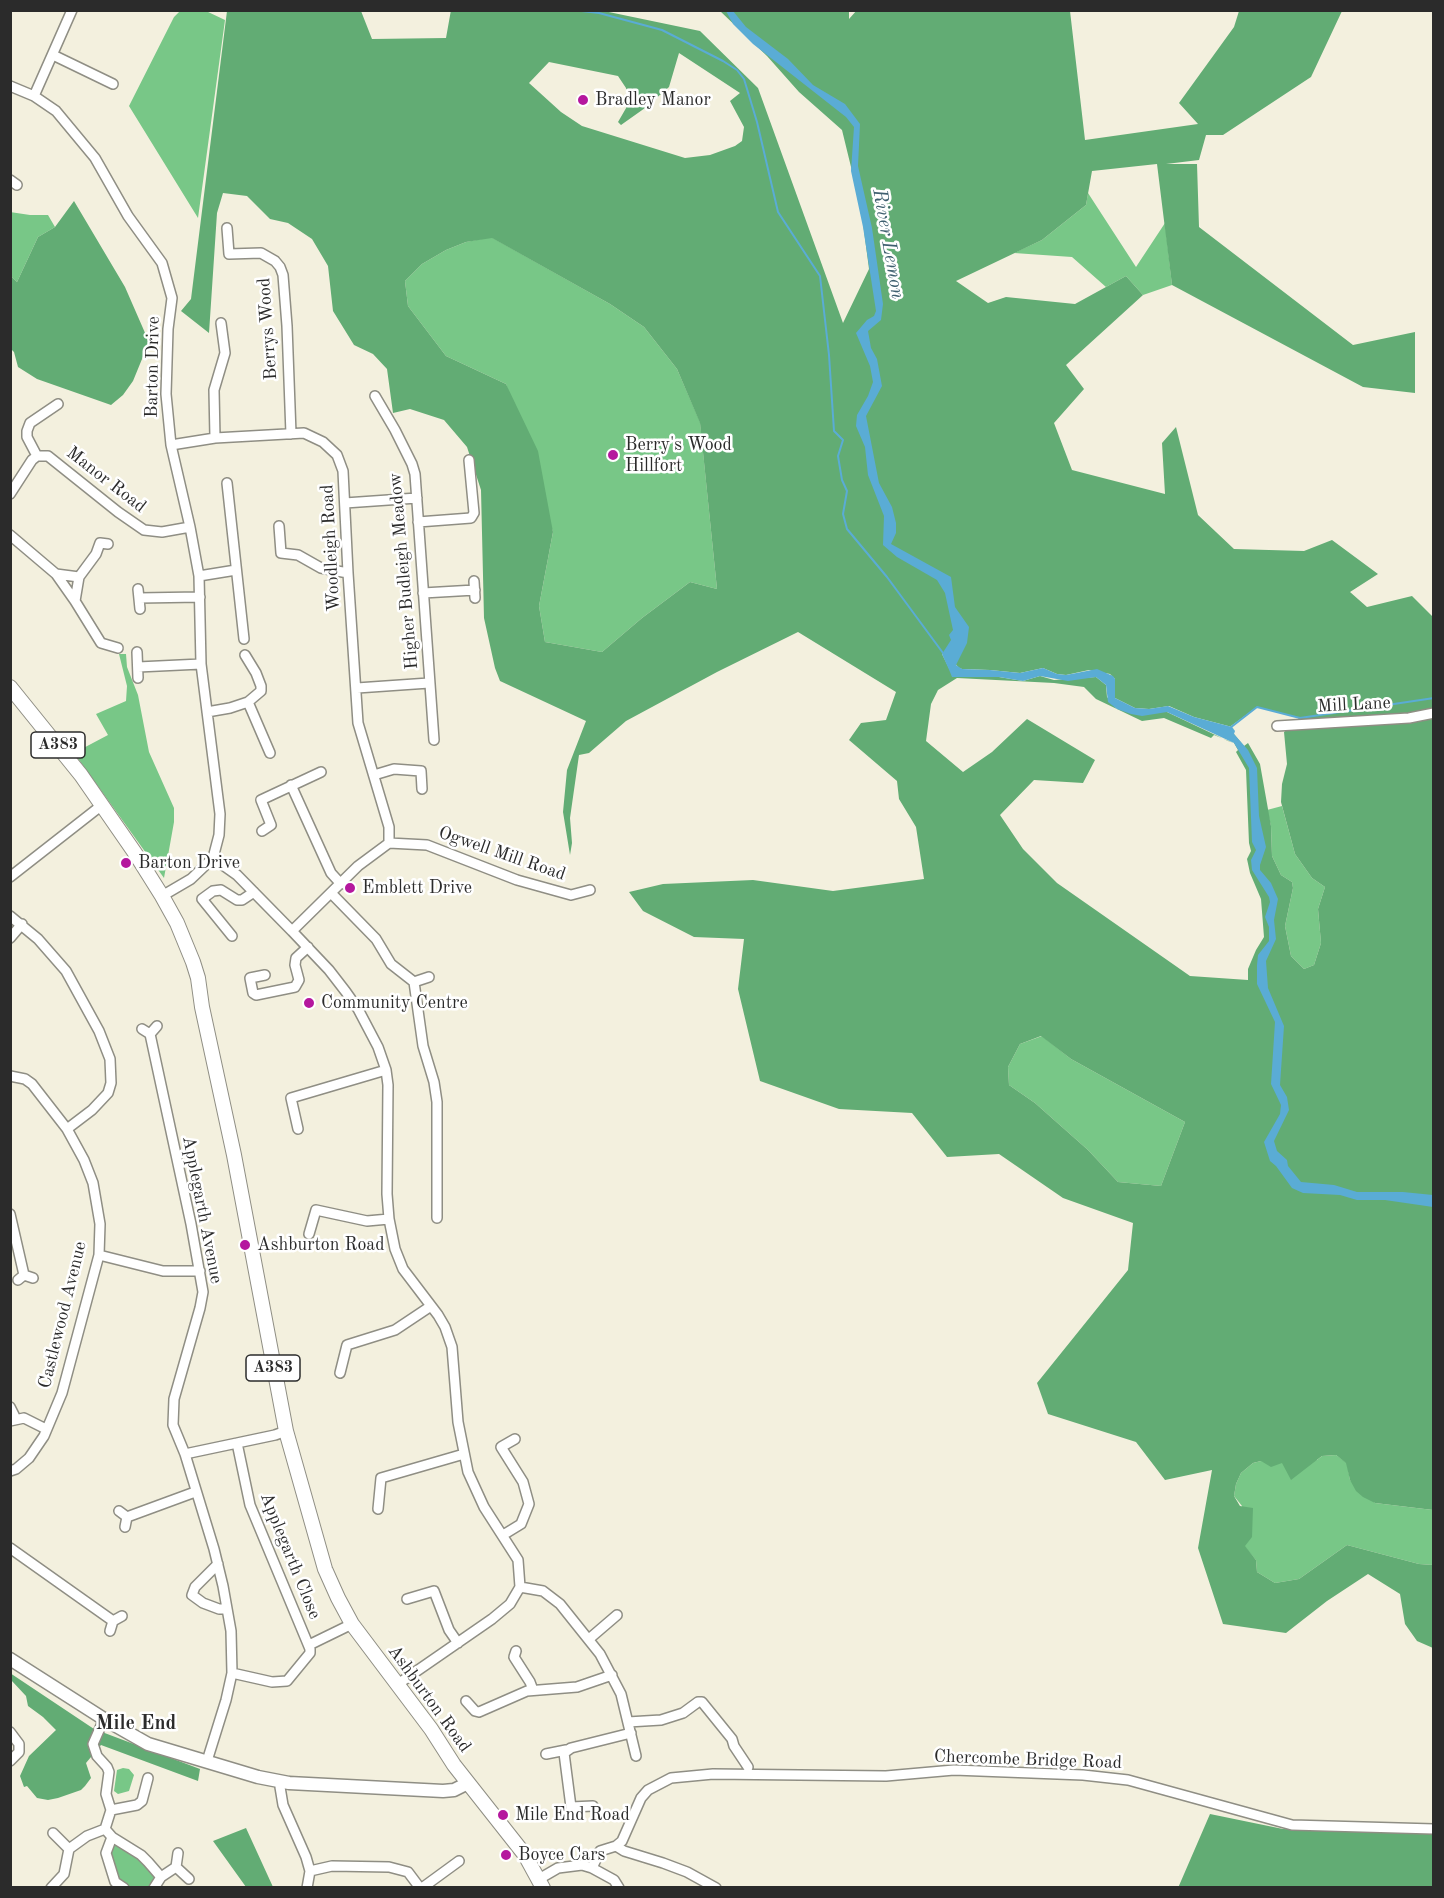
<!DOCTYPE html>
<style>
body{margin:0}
#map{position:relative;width:1444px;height:1898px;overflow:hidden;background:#f3f0de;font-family:"Old Standard TT",serif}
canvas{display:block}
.frame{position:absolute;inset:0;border:12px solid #2b2b2b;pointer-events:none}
</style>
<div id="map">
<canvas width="1444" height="1898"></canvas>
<div class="frame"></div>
</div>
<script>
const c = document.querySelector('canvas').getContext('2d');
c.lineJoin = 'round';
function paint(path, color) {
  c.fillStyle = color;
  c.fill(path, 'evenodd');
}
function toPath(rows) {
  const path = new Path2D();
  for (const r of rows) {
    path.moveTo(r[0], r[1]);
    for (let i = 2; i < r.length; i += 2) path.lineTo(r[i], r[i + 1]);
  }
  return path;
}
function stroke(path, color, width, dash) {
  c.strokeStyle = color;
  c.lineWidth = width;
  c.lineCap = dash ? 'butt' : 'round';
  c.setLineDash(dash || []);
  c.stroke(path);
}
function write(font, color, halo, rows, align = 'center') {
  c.font = font + ' "Old Standard TT",serif';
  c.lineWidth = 5;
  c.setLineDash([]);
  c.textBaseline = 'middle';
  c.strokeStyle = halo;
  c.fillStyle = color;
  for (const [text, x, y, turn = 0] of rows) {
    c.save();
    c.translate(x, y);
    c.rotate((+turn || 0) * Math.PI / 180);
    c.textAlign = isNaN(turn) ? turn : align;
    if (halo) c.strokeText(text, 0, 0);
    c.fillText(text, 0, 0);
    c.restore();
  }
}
paint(toPath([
 [180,11,206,11,225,20,198,218,129,106,174,17],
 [1088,193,1136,267,1165,223,1172,285,1143,295,1126,276,1106,287,1072,257,1014,253,1042,240,1086,205],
 [10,212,30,215,48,215,55,227,38,237,17,282,11,276],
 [491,237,610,304,644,327,677,369,700,422,717,589,690,582,642,618,602,652,545,642,539,606,553,532,506,384,446,356,408,306,405,281,422,264,446,250,466,242],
 [119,654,126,654,127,667,138,695,149,752,174,808,174,822,164,878,74,753,108,735,96,714,126,701,127,686],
 [1282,806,1295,854,1312,878,1325,887,1318,909,1321,943,1314,965,1304,969,1291,956,1285,926,1293,888,1292,882,1281,875,1272,856,1271,826,1267,810],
 [1042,1036,1071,1059,1185,1122,1161,1186,1118,1182,1088,1150,1035,1103,1009,1085,1008,1067,1020,1044],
 [1336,1455,1347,1463,1350,1480,1375,1503,1433,1510,1433,1565,1419,1564,1347,1545,1299,1579,1275,1583,1257,1572,1256,1560,1244,1546,1242,1506,1234,1496,1236,1484,1241,1473,1253,1463,1261,1461,1282,1462,1317,1460,1322,1456],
 [123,1768,129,1769,134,1775,129,1791,118,1794,114,1791,117,1770],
 [115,1844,139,1859,152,1873,155,1880,150,1887,129,1887,117,1880,109,1853,112,1845]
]), '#78c787');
paint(toPath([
 [451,10,604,11,700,31,758,88,843,323,869,269,861,208,842,130,799,92,767,56,720,11,849,11,849,19,857,10,1070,11,1085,140,1198,124,1179,103,1234,27,1239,11,1342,11,1311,77,1223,135,1206,135,1199,160,1166,164,1197,164,1199,227,1353,345,1415,332,1415,393,1363,387,1172,285,1157,164,1092,171,1086,205,1042,240,956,281,988,303,1006,297,1075,304,1126,276,1143,295,1066,365,1084,389,1054,423,1072,470,1165,494,1162,443,1176,427,1198,515,1234,549,1304,551,1332,540,1378,574,1350,592,1367,607,1412,596,1433,617,1433,1510,1375,1503,1363,1497,1356,1491,1350,1480,1346,1463,1336,1455,1322,1456,1291,1480,1282,1463,1271,1467,1261,1461,1253,1463,1241,1473,1236,1484,1234,1496,1240,1506,1253,1508,1252,1537,1245,1546,1256,1560,1257,1572,1275,1583,1299,1579,1347,1545,1419,1564,1433,1565,1433,1648,1417,1641,1405,1624,1400,1594,1368,1574,1327,1601,1286,1633,1223,1624,1198,1548,1212,1470,1165,1480,1136,1442,1048,1414,1037,1383,1128,1270,1133,1223,1063,1198,999,1154,947,1157,912,1113,839,1109,760,1081,738,989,744,939,694,937,643,911,629,892,663,884,753,880,833,891,924,879,916,827,899,799,897,781,849,740,861,723,886,720,896,692,798,632,717,672,626,721,589,753,579,755,570,818,572,843,570,855,563,812,567,770,586,721,500,681,495,668,484,618,481,490,467,447,444,420,410,409,393,413,387,369,373,354,354,345,333,311,328,266,312,239,288,223,270,219,247,196,223,193,217,213,209,333,181,311,191,299,227,11,361,11,372,39,446,38],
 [679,53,740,93,730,101,744,127,742,141,735,146,710,155,685,158,582,126,561,112,529,83,549,62,618,76,626,88,629,103,618,122,621,125,645,108,669,87],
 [492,238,610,304,644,327,677,369,700,423,717,589,690,582,642,618,602,652,545,642,539,606,553,532,538,451,506,384,446,356,408,306,405,281,422,264,446,250,466,242],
 [945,652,959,668,962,669,990,670,1020,673,1043,668,1057,674,1066,675,1089,670,1110,674,1115,679,1115,698,1135,708,1149,709,1169,706,1194,717,1232,727,1235,731,1231,726,1257,707,1299,718,1284,732,1287,764,1282,784,1281,802,1295,854,1312,878,1325,887,1318,909,1321,943,1314,965,1304,969,1291,956,1285,926,1293,888,1292,882,1281,875,1272,856,1271,826,1260,764,1248,743,1244,746,1234,734,1234,743,1228,741,1167,712,1117,709,1107,697,1106,685,1096,677,1054,680,1040,676,1023,681,999,677,953,676,942,654],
 [957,678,1054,683,1084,687,1096,699,1142,721,1164,718,1211,738,1214,735,1234,743,1238,750,1236,752,1246,770,1249,843,1251,851,1247,859,1250,873,1261,899,1264,937,1256,950,1248,969,1248,980,1190,976,1057,883,1023,849,1000,815,1034,780,1083,783,1095,760,1027,719,992,752,963,772,926,741,931,704,938,690],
 [1041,1036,1071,1059,1185,1122,1161,1186,1118,1182,1088,1150,1035,1103,1009,1085,1008,1067,1020,1044],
 [74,201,125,287,149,342,133,381,123,395,111,405,37,379,18,367,14,352,11,349,11,276,17,282,38,237,55,227],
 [10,1673,94,1729,200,1769,198,1781,101,1745,86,1763,91,1778,85,1786,81,1790,58,1798,48,1800,37,1798,27,1786,24,1787,20,1776,29,1756,56,1730,43,1717,28,1706,26,1696,11,1680],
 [1210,1814,1283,1829,1433,1833,1433,1887,1178,1888],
 [246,1828,273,1887,246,1887,213,1841]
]), '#62ac74');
paint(toPath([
 [726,11,733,11,746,27,788,59,813,85,845,104,860,124,858,166,872,228,883,304,881,320,868,331,871,348,877,359,882,386,866,416,879,483,892,507,896,523,896,533,891,544,951,577,955,607,969,627,967,643,956,665,962,669,990,670,1020,673,1043,668,1057,674,1066,675,1097,669,1113,676,1115,679,1115,698,1135,708,1149,709,1168,706,1194,717,1232,727,1235,731,1234,734,1248,750,1257,768,1259,816,1266,847,1260,865,1260,870,1271,883,1278,899,1274,920,1276,939,1266,961,1268,988,1284,1026,1280,1085,1287,1097,1289,1110,1274,1141,1277,1151,1287,1160,1288,1166,1301,1182,1334,1185,1357,1192,1403,1192,1433,1195,1433,1207,1385,1200,1357,1200,1340,1195,1303,1193,1292,1188,1276,1166,1270,1161,1264,1142,1280,1114,1281,1105,1271,1084,1275,1022,1257,984,1257,965,1258,955,1269,941,1269,927,1265,917,1270,902,1269,897,1252,870,1251,860,1256,850,1252,842,1249,768,1234,743,1167,712,1142,716,1131,714,1117,709,1108,702,1106,685,1096,677,1068,681,1040,676,1023,681,999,677,952,677,950,672,942,654,951,640,949,635,953,630,945,593,937,580,897,557,883,545,884,516,868,475,865,447,856,426,857,415,868,396,873,382,870,366,856,333,867,320,874,316,876,311,863,227,851,171,854,127,846,117,753,44,733,24]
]), '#5aacd5');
stroke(toPath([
 [336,10,349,10],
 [573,10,599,13,662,30,723,61,737,70,744,79,757,122,778,212,820,276,829,355,834,431,843,440,838,456,842,480,847,491,843,514,847,529,887,577,943,653],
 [1230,728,1257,707,1300,718,1434,698]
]), '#5aacd5', 2);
const street = toPath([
 [53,55,113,84],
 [10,86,34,96,56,111,95,158,128,216,162,263,172,298,168,329,166,394,171,445,190,527,199,576,201,664,220,814,219,835,213,858,191,879,162,896],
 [34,96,72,10],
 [10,180,17,185],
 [227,228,229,254,261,253,275,261,280,267,283,275,287,326,291,434],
 [375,396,395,430,412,464,415,474,434,740],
 [215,438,214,390,225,353,221,323],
 [171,445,215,438,304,433,323,442,337,455,343,471,348,573,358,723,389,827,389,843],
 [37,456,27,437,27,431,30,423,58,404],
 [227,483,244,639],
 [10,494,32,460,37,456,48,456,118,512,144,530,162,532,190,527],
 [345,503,417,498],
 [418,522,471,518,474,513,469,460],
 [279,526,281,553,298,555,321,568,348,573],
 [10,535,56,574,75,601,101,643,118,648],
 [56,574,79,577,96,554,100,543,108,544],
 [199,576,236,570],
 [474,581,475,598],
 [138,589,140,609],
 [423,593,475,590],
 [139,598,200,597],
 [75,601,79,577],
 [137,652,138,678],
 [138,667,201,664],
 [357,688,429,683],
 [248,702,270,753],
 [207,712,230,708,248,702,261,691,261,686,256,673,245,655],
 [1277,726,1409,718,1434,713],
 [374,775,394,769,421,771,422,789],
 [291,785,331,873,341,884],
 [262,831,271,825,261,800,321,772],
 [213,858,237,875,292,931,358,866,389,843,427,845,517,880,571,895,590,890],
 [10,877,102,805],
 [332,894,376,939,391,964,414,982,423,1046,434,1082,437,1102,437,1218],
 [10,916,38,939,66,971,99,1031,110,1059,111,1083,108,1093,92,1110,67,1129],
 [292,931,329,970,346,992,358,1009,378,1047,386,1070,388,1085,387,1194,389,1219,395,1249,403,1269,438,1315,445,1327,452,1347,458,1422,468,1472,484,1507,518,1560,520,1587,510,1604,492,1619,398,1684],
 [232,936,202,899,213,891,221,890,237,900,242,900,254,892],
 [10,938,22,924],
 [265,975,250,978,253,993,256,995,295,987,299,980,295,965,296,958,308,947],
 [414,982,429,977],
 [142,1029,150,1034,157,1026],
 [150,1034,191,1224,203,1292,200,1308,174,1399,173,1425,185,1454,214,1549,223,1586,231,1631,232,1673,226,1700,207,1761],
 [10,1076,25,1079,32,1084,67,1129,84,1160,93,1183,100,1224,99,1255,62,1393,44,1436,29,1458,16,1469,10,1471],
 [298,1129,291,1098,386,1070],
 [10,1214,24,1275],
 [309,1234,316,1210,367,1221,389,1219],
 [99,1255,163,1271,200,1271],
 [18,1280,24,1275,33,1278],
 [340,1373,347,1345,395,1330,431,1306],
 [10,1407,16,1419],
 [10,1421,24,1418,46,1429],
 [185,1454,275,1435,286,1431],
 [378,1509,381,1478,464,1454],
 [119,1511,127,1517,125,1527],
 [127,1517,195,1492],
 [503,1535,521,1524,529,1504,523,1482,501,1447,515,1439],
 [10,1548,113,1621],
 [218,1564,195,1587,192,1595,203,1603,219,1609,226,1609],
 [520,1587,543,1591,560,1604,600,1654,621,1694,636,1756],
 [407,1599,434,1591,449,1630,458,1643],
 [110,1631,113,1621,122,1616],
 [589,1639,617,1615],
 [309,1645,352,1624],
 [516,1651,514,1657,530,1682,533,1690],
 [232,1673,272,1682,287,1681,310,1653,310,1649,250,1505,237,1443],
 [466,1701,475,1711,479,1712,527,1691,577,1687,612,1675],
 [104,1719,93,1744,97,1756,107,1767,109,1772,106,1794,111,1810,105,1829],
 [628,1722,661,1720,683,1713,698,1702,702,1702,732,1739,734,1746,748,1767],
 [10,1732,19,1744,19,1752,10,1761],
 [546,1754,566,1750],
 [280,1787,283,1805,306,1857,310,1871,307,1888],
 [593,1806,571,1807,564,1753,571,1748,631,1733],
 [111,1810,137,1805,142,1801,148,1778],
 [105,1829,112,1837,141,1855,148,1862,161,1877,154,1888],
 [53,1833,69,1849],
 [112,1837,106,1853,115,1882,124,1888],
 [616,1846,624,1851,663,1863,687,1872,716,1888],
 [176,1867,178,1853],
 [592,1868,600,1851,616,1846,622,1841,641,1798,648,1790,671,1778,713,1774,886,1776,954,1770,1083,1775,1128,1780,1292,1825,1434,1829],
 [310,1871,332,1866,389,1867,408,1872,420,1888],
 [161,1877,176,1867,189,1879],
 [539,1879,558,1868,582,1865,592,1868,614,1880,619,1888],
 [51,1888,64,1874,69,1849,87,1836,105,1829],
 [422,1888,459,1861]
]);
const secondary = toPath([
 [10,1659,104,1719,148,1744,258,1777,289,1783,443,1791,454,1790,468,1783]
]);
const primary = toPath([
 [10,687,81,775,135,853,162,896,177,923,193,962,198,978,202,1007,234,1155,286,1431,325,1569,338,1598,352,1624,431,1729,454,1765,525,1855,543,1888]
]);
stroke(street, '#8f8e84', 12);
stroke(secondary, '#8f8e84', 15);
stroke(primary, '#8f8e84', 16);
stroke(street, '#fff', 9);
stroke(secondary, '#fff', 12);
stroke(primary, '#fff', 14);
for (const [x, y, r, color] of [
 [583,100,6,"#b5179e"],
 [613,455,6,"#b5179e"],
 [126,863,6,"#b5179e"],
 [350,888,6,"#b5179e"],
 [309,1003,6,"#b5179e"],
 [245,1245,6,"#b5179e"],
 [503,1815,6,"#b5179e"],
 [506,1855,6,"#b5179e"]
]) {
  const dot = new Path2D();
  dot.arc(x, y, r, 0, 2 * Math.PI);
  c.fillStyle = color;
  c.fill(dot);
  stroke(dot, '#fff', 2);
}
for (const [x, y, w] of [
 [58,745,54],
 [273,1368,54]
]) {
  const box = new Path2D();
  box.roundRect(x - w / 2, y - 13, w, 26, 4.5);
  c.fillStyle = '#fff';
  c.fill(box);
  stroke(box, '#2b2b2b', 1.5);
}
write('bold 16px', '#2b2b2b', null, [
 ["A383",58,745],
 ["A383",273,1368]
]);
write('18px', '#2b2b2b', '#fff', [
 ["Bradley Manor",595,100],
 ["Berry's Wood",625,445],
 ["Hillfort",625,466],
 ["Barton Drive",138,863],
 ["Emblett Drive",362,888],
 ["Community Centre",321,1003],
 ["Ashburton Road",257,1245],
 ["Mile End Road",515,1815],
 ["Boyce Cars",518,1855]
], 'left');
write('18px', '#2b2b2b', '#fff', [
 ["Berrys Wood",268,329,-94],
 ["Barton Drive",153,367,-89],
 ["Manor Road",106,480,38],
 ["Woodleigh Road",331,548,-93],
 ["Higher Budleigh Meadow",404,571,-95],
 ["Mill Lane",1354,705,-3],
 ["Ogwell Mill Road",502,854,19],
 ["Applegarth Avenue",202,1210,79],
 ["Castlewood Avenue",63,1315,-76],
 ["Applegarth Close",290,1556,68],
 ["Ashburton Road",429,1699,54],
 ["Chercombe Bridge Road",1028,1760,2]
]);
write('italic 20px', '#3e5f6f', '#fff', [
 ["River Lemon",888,244,80]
]);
write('bold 20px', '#2b2b2b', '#fff', [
 ["Mile End",136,1724]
]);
</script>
